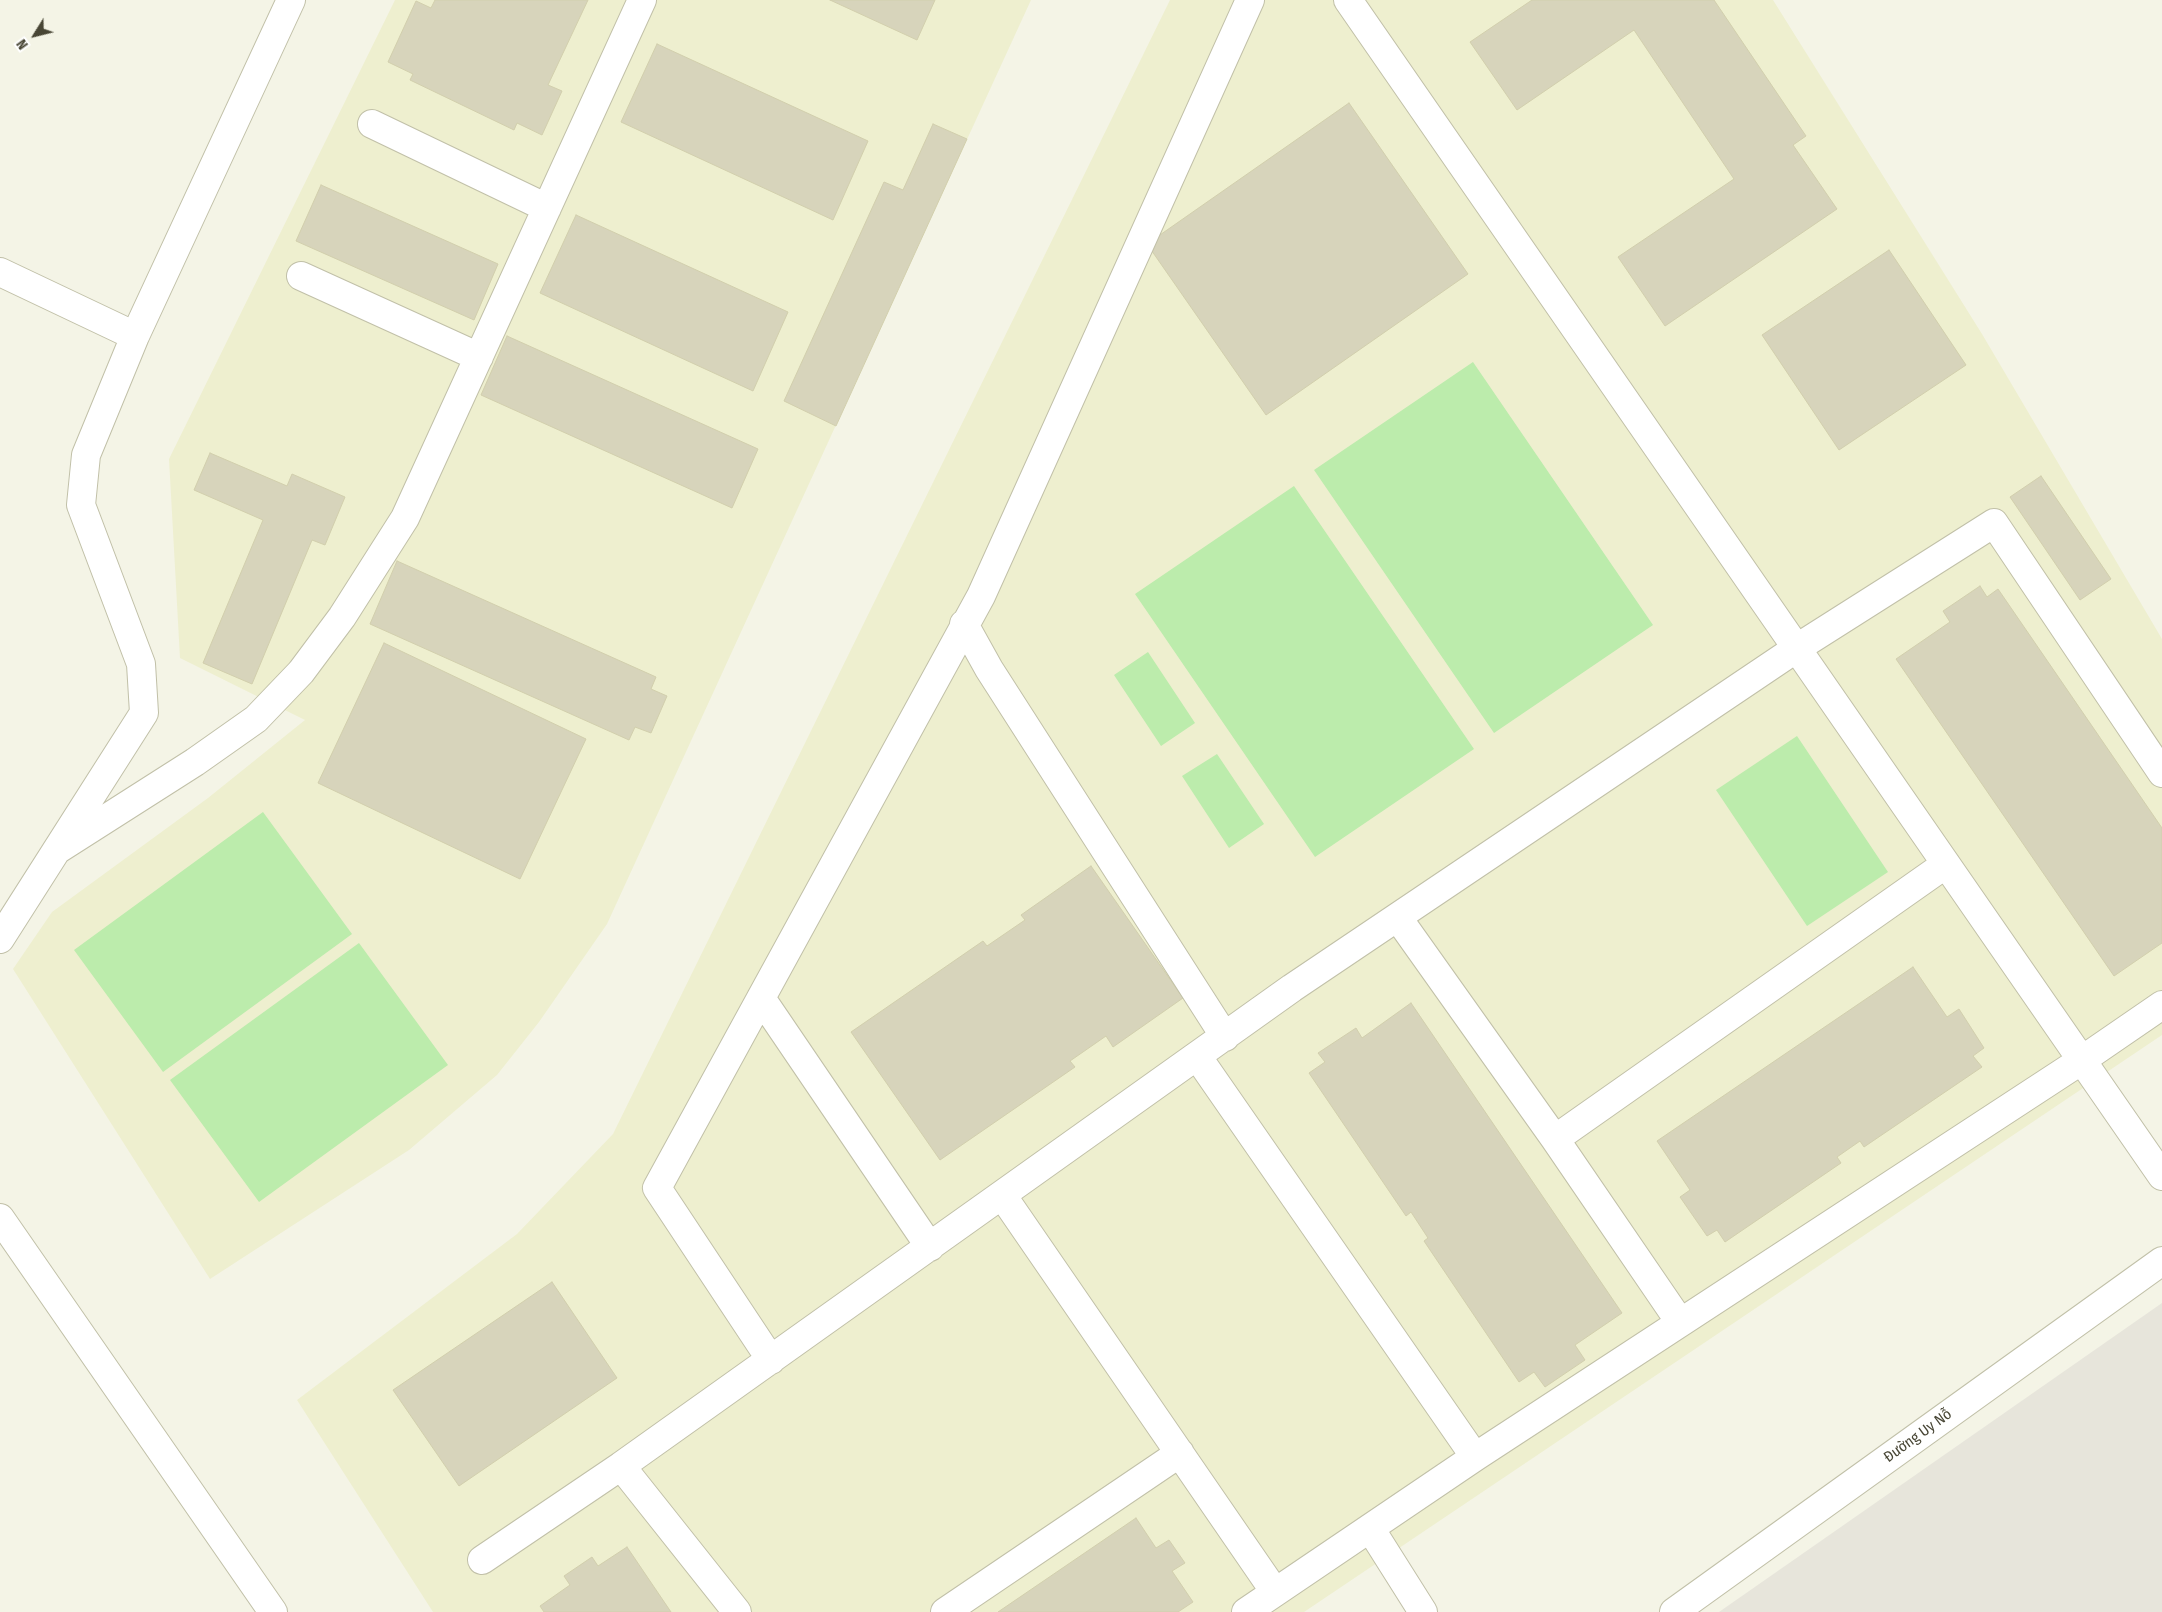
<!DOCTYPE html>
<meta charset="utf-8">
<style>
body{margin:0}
#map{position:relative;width:2162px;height:1612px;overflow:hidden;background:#f4f4e6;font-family:"Fira Sans Condensed",sans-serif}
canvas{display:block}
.north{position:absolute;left:10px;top:10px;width:50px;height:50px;-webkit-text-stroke:4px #fff;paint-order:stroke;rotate:234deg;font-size:14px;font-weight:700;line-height:20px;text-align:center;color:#484635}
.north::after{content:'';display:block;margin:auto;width:18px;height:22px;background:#484635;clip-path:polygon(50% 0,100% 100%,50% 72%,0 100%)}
</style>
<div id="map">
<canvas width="2162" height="1612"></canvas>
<div class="north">N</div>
</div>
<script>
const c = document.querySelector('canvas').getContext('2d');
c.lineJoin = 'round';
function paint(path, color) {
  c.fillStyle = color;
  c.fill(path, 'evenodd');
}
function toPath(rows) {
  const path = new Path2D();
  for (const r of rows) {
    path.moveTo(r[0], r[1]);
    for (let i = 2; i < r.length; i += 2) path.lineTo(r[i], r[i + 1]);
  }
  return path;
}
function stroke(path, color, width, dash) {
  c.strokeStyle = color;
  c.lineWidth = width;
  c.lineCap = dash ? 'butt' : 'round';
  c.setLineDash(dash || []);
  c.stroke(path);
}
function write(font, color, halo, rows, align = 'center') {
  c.font = font + ' "Fira Sans Condensed",sans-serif';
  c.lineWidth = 4;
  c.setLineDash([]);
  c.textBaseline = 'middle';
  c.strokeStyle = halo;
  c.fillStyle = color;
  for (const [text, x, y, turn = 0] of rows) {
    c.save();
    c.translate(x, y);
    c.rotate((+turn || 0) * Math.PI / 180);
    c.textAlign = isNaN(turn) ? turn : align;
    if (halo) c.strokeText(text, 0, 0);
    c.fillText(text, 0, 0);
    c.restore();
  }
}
paint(toPath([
 [2162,1303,2162,1612,1719,1612]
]), '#e7e5db');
paint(toPath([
 [395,0,1031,0,607,924,539,1022,497,1075,409,1150,210,1279,13,969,52,912,208,798,305,720,180,658,169,459],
 [1170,0,1773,0,1982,334,2162,639,2162,1035,1304,1612,433,1612,297,1400,517,1234,613,1134]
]), '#eeefcf');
paint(toPath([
 [1473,362,1653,625,1494,733,1314,470],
 [1294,486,1474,749,1315,857,1135,594],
 [1148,652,1195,723,1161,746,1114,675],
 [1797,736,1888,872,1807,926,1716,790],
 [1217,754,1264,824,1229,848,1182,776],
 [263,812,352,934,163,1072,74,950],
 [359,943,448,1065,259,1202,170,1080]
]), '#bcecac');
const building = toPath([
 [435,0,588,0,548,85,562,91,542,135,517,123,514,130,410,80,413,74,388,62,416,1,431,8,435,0],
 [830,0,935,0,917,40,830,0],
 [1532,0,1714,0,1806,136,1793,145,1837,209,1665,326,1618,257,1734,179,1634,30,1517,110,1470,42,1532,0],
 [657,44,868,141,833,220,621,122,657,44],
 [1349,103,1468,274,1266,415,1147,244,1349,103],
 [933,124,967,139,836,426,784,401,884,182,903,190,933,124],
 [321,185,498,264,474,320,296,241,321,185],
 [576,215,788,312,753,391,540,293,576,215],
 [1889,250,1966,365,1839,450,1762,335,1889,250],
 [507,336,758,449,732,508,481,395,507,336],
 [210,453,287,486,292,474,345,497,325,545,312,540,252,684,203,663,263,520,194,490,210,453],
 [2041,476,2111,579,2080,600,2010,497,2041,476],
 [397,561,656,677,651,689,667,696,651,733,635,727,629,740,370,624,397,561],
 [1980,586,1987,597,1998,589,2162,828,2162,943,2114,976,1896,659,1950,622,1943,611,1980,586],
 [384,643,586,739,520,879,318,783,384,643],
 [1091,866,1183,998,1113,1047,1106,1036,1070,1061,1075,1067,940,1160,851,1032,983,941,987,946,1025,920,1021,915,1091,866],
 [1913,967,1947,1017,1959,1009,1984,1048,1973,1056,1982,1067,1864,1147,1860,1141,1837,1157,1841,1163,1725,1242,1717,1230,1707,1236,1680,1197,1690,1190,1657,1141,1913,967],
 [1411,1003,1622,1313,1575,1345,1585,1360,1545,1387,1534,1372,1519,1382,1424,1241,1428,1238,1411,1212,1406,1216,1309,1073,1325,1062,1318,1053,1356,1028,1362,1038,1411,1003],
 [552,1282,617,1378,459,1486,393,1390,552,1282],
 [1136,1518,1156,1548,1169,1540,1185,1563,1172,1571,1193,1602,1178,1612,998,1612,1136,1518],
 [627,1547,671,1612,544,1612,540,1606,570,1585,564,1576,592,1557,598,1566,627,1547]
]);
paint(building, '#d7d4bb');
stroke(building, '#d2cfad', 1);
const minor = toPath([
 [1348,0,2162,1176],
 [372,124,547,208],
 [0,272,135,336],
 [301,276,479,357],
 [964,624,989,669,1225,1037],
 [57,850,195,762,256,719,301,672,342,617,405,518,642,0],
 [1398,918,1555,1139,1680,1322],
 [0,939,144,713,141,664,81,505,86,455,135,336,291,0],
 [761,998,930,1247],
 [1197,1056,1475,1457],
 [1555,1139,1946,864],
 [1002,1195,1275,1592],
 [0,1218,273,1612],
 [771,1360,657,1188,981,596,1250,0],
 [621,1466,737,1612],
 [1370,1528,1423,1612],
 [482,1560,621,1466,1292,988,1797,648,1994,523,2162,773],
 [945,1612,1180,1453],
 [1246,1612,1475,1457,2082,1060,2162,1005],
 [1674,1612,2162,1261]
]);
stroke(minor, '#c1c0a8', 30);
stroke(minor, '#fff', 28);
write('15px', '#484635', '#fff', [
 ["Đường Uy Nỗ",1918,1436,-36]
]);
</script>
